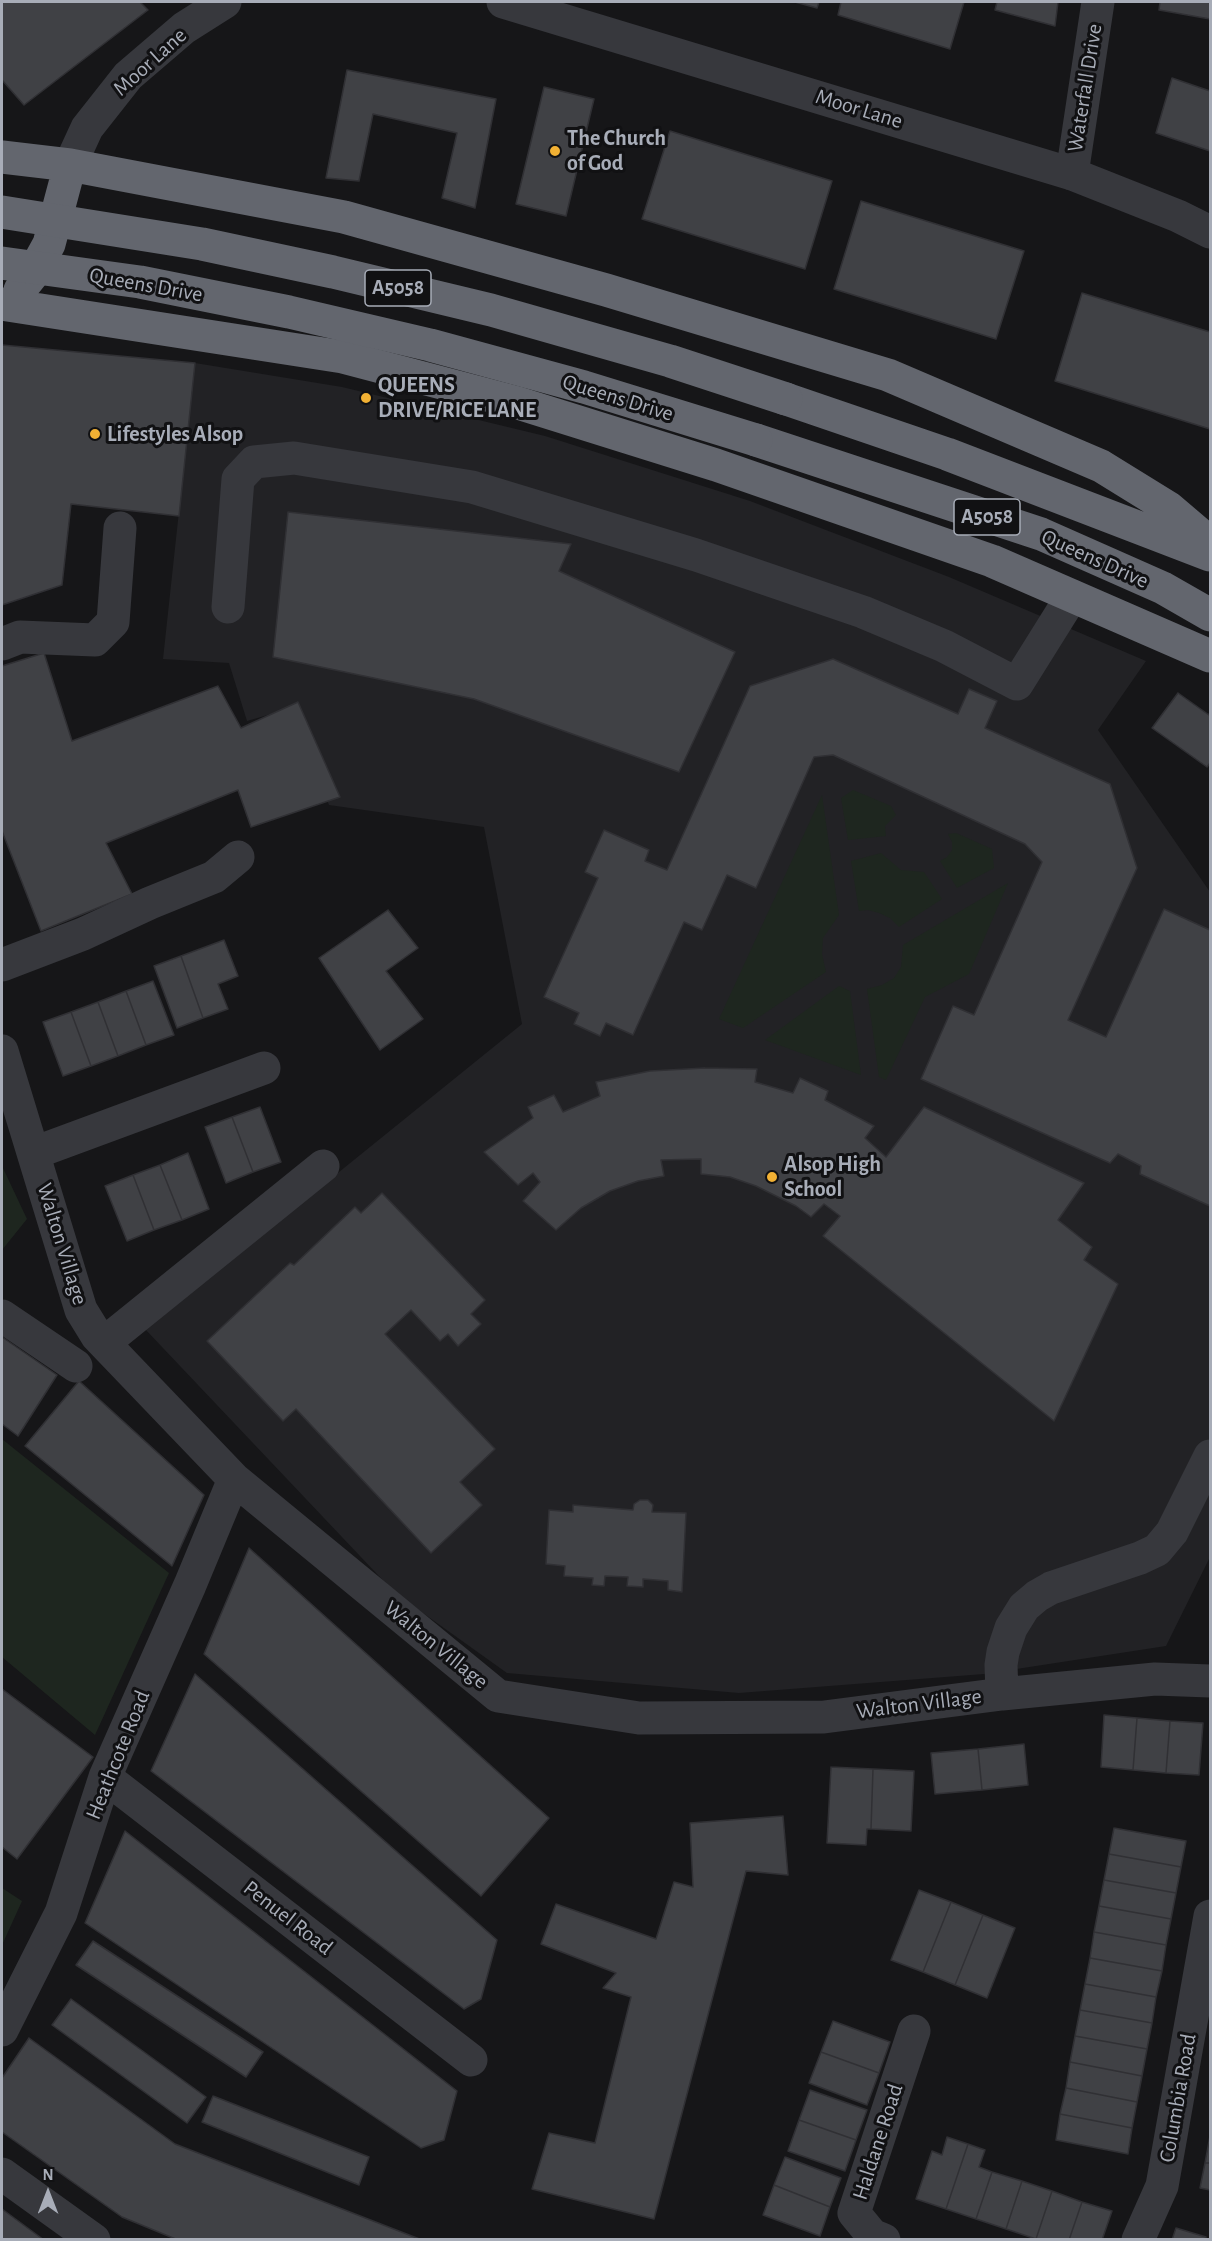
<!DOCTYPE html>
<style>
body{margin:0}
#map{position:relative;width:1212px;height:2241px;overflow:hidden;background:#161618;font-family:"Alegreya Sans",sans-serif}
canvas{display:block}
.frame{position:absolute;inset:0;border:3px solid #a8adb8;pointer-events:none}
.north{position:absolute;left:18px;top:2163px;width:60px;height:60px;-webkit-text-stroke:4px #111113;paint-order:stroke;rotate:0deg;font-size:16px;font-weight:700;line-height:24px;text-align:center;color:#a8adb8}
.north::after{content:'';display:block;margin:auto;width:21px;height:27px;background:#a8adb8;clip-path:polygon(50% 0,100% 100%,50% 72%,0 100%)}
</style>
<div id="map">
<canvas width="1212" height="2241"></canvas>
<div class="frame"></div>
<div class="north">N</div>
</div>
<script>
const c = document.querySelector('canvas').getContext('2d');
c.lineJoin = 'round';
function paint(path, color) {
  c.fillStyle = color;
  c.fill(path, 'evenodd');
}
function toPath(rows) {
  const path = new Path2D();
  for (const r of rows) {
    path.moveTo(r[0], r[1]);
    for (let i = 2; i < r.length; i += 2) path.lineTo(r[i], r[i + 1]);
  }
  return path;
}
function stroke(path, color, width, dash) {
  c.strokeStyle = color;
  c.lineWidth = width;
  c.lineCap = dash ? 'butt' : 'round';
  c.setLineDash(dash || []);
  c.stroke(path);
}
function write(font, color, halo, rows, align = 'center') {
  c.font = font + ' "Alegreya Sans",sans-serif';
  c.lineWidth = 6;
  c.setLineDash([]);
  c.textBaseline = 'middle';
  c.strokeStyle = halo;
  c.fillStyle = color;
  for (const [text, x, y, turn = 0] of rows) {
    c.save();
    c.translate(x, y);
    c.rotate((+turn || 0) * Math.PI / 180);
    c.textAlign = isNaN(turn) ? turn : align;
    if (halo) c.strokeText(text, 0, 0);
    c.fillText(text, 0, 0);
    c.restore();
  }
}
paint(toPath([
 [195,363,342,387,545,436,750,501,949,577,1146,661,1098,730,1210,892,1210,1557,1166,1646,984,1674,739,1693,507,1673,395,1593,145,1329,522,1024,484,827,329,805,292,708,247,721,229,663,163,659]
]), '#222225');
paint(toPath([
 [853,790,891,806,896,815,885,826,886,836,848,840,841,798],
 [822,795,839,915,823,938,822,954,826,972,743,1028,719,1019],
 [956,833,992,849,994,868,957,888,940,861,947,857,952,850,952,842,948,834],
 [881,853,901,870,924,872,942,899,899,927,890,918,879,913,868,910,859,911,851,861],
 [1008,883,969,974,925,997,886,1080,879,1077,867,989,882,985,894,978,901,967,903,945],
 [839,986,850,991,861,1075,765,1040],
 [2,1166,27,1219,2,1250],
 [2,1439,169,1573,95,1735,2,1657],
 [2,1888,22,1901,2,1945]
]), '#1e261f');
const building = toPath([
 [2,2,140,2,148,10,24,105,2,80,2,2],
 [795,2,819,2,817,8,795,2],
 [841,2,964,2,950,49,838,15,841,2],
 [997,2,1058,2,1055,26,995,10,997,2],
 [1160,2,1210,2,1210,19,1159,10,1160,2],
 [347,70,496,99,475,208,442,198,457,133,373,114,359,181,326,178,347,70],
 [1172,78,1210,91,1210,151,1156,133,1172,78],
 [544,87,594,99,566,216,516,204,544,87],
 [670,131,832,181,805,269,642,219,670,131],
 [861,201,1024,251,996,339,834,289,861,201],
 [1082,293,1210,332,1210,429,1055,381,1082,293],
 [2,345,195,363,179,516,71,504,62,585,2,605,2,345],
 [288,512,571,544,559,571,735,652,679,772,474,699,273,657,288,512],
 [44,653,72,741,218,686,241,728,298,702,340,797,251,827,238,790,106,843,132,894,41,931,2,831,2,666,44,653],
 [833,659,958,714,969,689,997,701,985,728,1110,784,1137,868,1068,1020,1106,1037,1164,909,1210,930,1210,1206,1140,1174,1141,1166,1118,1154,1110,1163,921,1079,953,1006,974,1015,1042,862,1025,844,833,755,814,757,756,888,727,875,702,930,684,922,633,1035,606,1023,600,1036,574,1024,579,1013,544,997,598,878,585,872,604,830,649,850,645,861,667,870,750,686,833,659],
 [1178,693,1209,715,1210,712,1210,763,1207,767,1152,728,1178,693],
 [388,910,418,948,386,971,423,1019,380,1050,319,958,388,910],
 [224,940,238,976,218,984,228,1009,203,1018,181,956,224,940],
 [181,956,203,1018,177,1028,154,966,181,956],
 [153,981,174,1035,146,1045,126,991,153,981],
 [126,991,146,1045,118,1056,98,1002,126,991],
 [98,1002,118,1056,91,1066,71,1012,98,1002],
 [71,1012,91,1066,63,1076,43,1022,71,1012],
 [705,1068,757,1069,755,1082,793,1093,800,1078,828,1091,825,1100,874,1126,865,1138,886,1157,924,1107,1084,1183,1058,1220,1092,1247,1084,1260,1118,1284,1054,1421,823,1236,840,1216,824,1204,811,1217,796,1206,756,1186,730,1177,701,1174,701,1159,661,1160,664,1176,638,1181,610,1191,581,1208,556,1230,523,1201,540,1182,533,1173,518,1185,484,1152,533,1118,528,1107,554,1095,563,1112,600,1096,596,1082,650,1071,705,1068],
 [260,1107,281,1162,253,1172,232,1117,260,1107],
 [232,1117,253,1172,226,1183,205,1127,232,1117],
 [188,1153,209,1209,182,1220,160,1165,188,1153],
 [160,1165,182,1220,154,1230,133,1175,160,1165],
 [133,1175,154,1230,127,1241,105,1186,133,1175],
 [382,1193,485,1300,471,1314,481,1324,458,1346,448,1334,440,1341,411,1310,385,1334,495,1449,460,1482,482,1505,431,1553,296,1409,283,1421,207,1341,290,1263,294,1265,355,1207,361,1213,382,1193],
 [2,1337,57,1375,18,1436,2,1424,2,1337],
 [79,1381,204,1495,172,1566,25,1446,79,1381],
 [640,1500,648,1500,653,1505,652,1512,686,1513,682,1592,668,1590,668,1581,643,1579,643,1587,627,1586,628,1577,605,1576,604,1586,592,1585,593,1578,564,1576,565,1566,546,1564,549,1510,573,1512,573,1505,633,1510,634,1504,640,1500],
 [249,1548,549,1818,481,1896,204,1654,249,1548],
 [195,1674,497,1940,481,1999,464,2009,151,1771,195,1674],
 [2,1689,93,1757,17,1859,2,1847,2,1689],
 [1104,1715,1137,1718,1133,1770,1101,1767,1104,1715],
 [1137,1718,1170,1721,1166,1773,1133,1770,1137,1718],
 [1170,1721,1203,1723,1199,1775,1166,1773,1170,1721],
 [1024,1744,1028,1785,982,1790,978,1749,1024,1744],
 [978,1749,982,1790,935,1794,931,1753,978,1749],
 [831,1767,873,1769,871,1829,867,1829,866,1845,827,1843,831,1767],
 [873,1769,914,1771,911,1831,871,1829,873,1769],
 [783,1816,788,1875,746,1871,654,2219,532,2189,549,2133,595,2143,631,1997,603,1988,616,1973,541,1944,556,1904,656,1939,674,1882,693,1887,690,1823,783,1816],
 [1114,1828,1186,1841,1181,1867,1109,1854,1114,1828],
 [125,1831,457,2091,444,2140,421,2148,85,1923,125,1831],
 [1109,1854,1181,1867,1176,1893,1104,1880,1109,1854],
 [1104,1880,1176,1893,1171,1919,1099,1906,1104,1880],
 [919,1890,951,1902,923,1972,891,1960,919,1890],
 [951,1902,983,1915,955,1985,923,1972,951,1902],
 [1099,1906,1171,1919,1166,1945,1094,1932,1099,1906],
 [983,1915,1015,1928,987,1998,955,1985,983,1915],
 [1094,1932,1166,1945,1162,1971,1090,1958,1094,1932],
 [93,1941,263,2052,246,2077,76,1965,93,1941],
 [1090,1958,1162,1971,1156,1997,1085,1984,1090,1958],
 [1085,1984,1156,1997,1152,2023,1080,2010,1085,1984],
 [71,1999,206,2097,187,2123,52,2025,71,1999],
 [1080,2010,1152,2023,1147,2049,1075,2036,1080,2010],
 [833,2021,890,2042,879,2073,821,2052,833,2021],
 [1075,2036,1147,2049,1142,2076,1070,2062,1075,2036],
 [29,2038,175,2144,422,2240,178,2240,122,2217,2,2132,2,2078,29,2038],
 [821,2052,879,2073,867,2105,809,2083,821,2052],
 [1070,2062,1142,2076,1137,2102,1066,2088,1070,2062],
 [1066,2088,1137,2102,1132,2128,1060,2114,1066,2088],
 [810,2090,867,2110,856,2140,799,2120,810,2090],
 [213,2096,369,2157,359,2185,202,2122,213,2096],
 [1060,2114,1132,2128,1128,2154,1056,2140,1060,2114],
 [799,2120,856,2140,845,2171,788,2151,799,2120],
 [1210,2136,1210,2163,1205,2163,1210,2136],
 [947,2137,968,2144,946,2209,916,2199,932,2151,942,2155,947,2137],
 [968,2144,985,2150,979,2167,992,2172,976,2219,946,2209,968,2144],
 [785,2157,841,2178,830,2207,774,2185,785,2157],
 [1205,2163,1210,2163,1210,2190,1200,2188,1205,2163],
 [992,2172,1022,2181,1006,2229,976,2219,992,2172],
 [1022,2181,1052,2191,1036,2239,1006,2229,1022,2181],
 [774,2185,830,2207,820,2236,763,2215,774,2185],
 [1052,2191,1082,2202,1069,2240,1036,2239,1052,2191],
 [1082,2202,1112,2211,1102,2240,1069,2240,1082,2202],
 [2,2209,44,2240,2,2240,2,2209],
 [1176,2228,1206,2237,1206,2240,1172,2240,1176,2228]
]);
paint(building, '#404145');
stroke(building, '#303034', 1.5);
stroke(toPath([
 [503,2,1072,174,1178,216,1210,232],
 [70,165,87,128,128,76,184,28,225,2],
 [1072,174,1098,2],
 [228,607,238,479,254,462,294,458,472,487,696,555,863,612,944,646,1017,684,1072,596],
 [2,644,20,637,95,640,113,622,120,528],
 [2,965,83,934,150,903,214,877,238,857],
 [2,1051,81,1310,97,1336,234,1479,498,1696,639,1718,824,1717,1002,1694,1155,1679,1210,1681],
 [34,1153,264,1068],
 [2,1316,76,1366],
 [104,1343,323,1166],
 [1002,1694,1001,1665,1003,1652,1011,1628,1024,1607,1037,1596,1051,1588,1140,1558,1157,1550,1172,1532,1210,1456],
 [105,1777,471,2060],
 [2,2030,61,1913,105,1777,190,1585,234,1479],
 [2,2174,94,2240],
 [884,2240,872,2235,854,2213,914,2031],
 [1138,2240,1162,2186,1210,1916]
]), '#37383d', 33);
stroke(toPath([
 [2,157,70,165,344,217,606,290,888,375,1101,466,1169,508,1210,543],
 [20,290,32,275,49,244,70,165],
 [2,304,343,357,518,403,716,465,992,561,1210,656],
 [786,399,947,454,1210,555],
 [756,440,1041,534,1163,588,1210,615]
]), '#63666e', 33);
stroke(toPath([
 [2,212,202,244,333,272,491,310,670,361,786,399],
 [2,263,140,282,289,312,430,345,584,387,756,440]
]), '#63666e', 33);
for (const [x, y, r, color] of [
 [555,151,6,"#f2b134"],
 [366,398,6,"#f2b134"],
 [95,434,6,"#f2b134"],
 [772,1177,6,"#f2b134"]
]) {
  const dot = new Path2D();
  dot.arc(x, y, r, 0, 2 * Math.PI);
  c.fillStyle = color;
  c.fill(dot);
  stroke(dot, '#111113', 2);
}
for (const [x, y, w] of [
 [398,288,66],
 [987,517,66]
]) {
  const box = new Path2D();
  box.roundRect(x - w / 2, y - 18, w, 36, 4.5);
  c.fillStyle = '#111113';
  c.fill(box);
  stroke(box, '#a8adb8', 1.5);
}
write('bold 21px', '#a8adb8', null, [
 ["A5058",398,288],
 ["A5058",987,517]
]);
write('22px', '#a8adb8', '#111113', [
 ["Moor Lane",150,62,-42],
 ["Waterfall Drive",1085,88,-81],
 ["Moor Lane",859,109,17],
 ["Queens Drive",146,285,10],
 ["Queens Drive",618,398,17],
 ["Queens Drive",1095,559,24],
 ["Walton Village",62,1244,73],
 ["Walton Village",436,1645,39],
 ["Walton Village",919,1704,-7],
 ["Heathcote Road",118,1755,-68],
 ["Penuel Road",288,1918,38],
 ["Columbia Road",1178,2098,-80],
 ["Haldane Road",878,2142,-72]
]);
write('bold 22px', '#a8adb8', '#111113', [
 ["The Church",567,138],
 ["of God",567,163],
 ["QUEENS",378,385],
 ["DRIVE/RICE LANE",378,410],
 ["Lifestyles Alsop",107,434],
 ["Alsop High",784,1164],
 ["School",784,1189]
], 'left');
</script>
